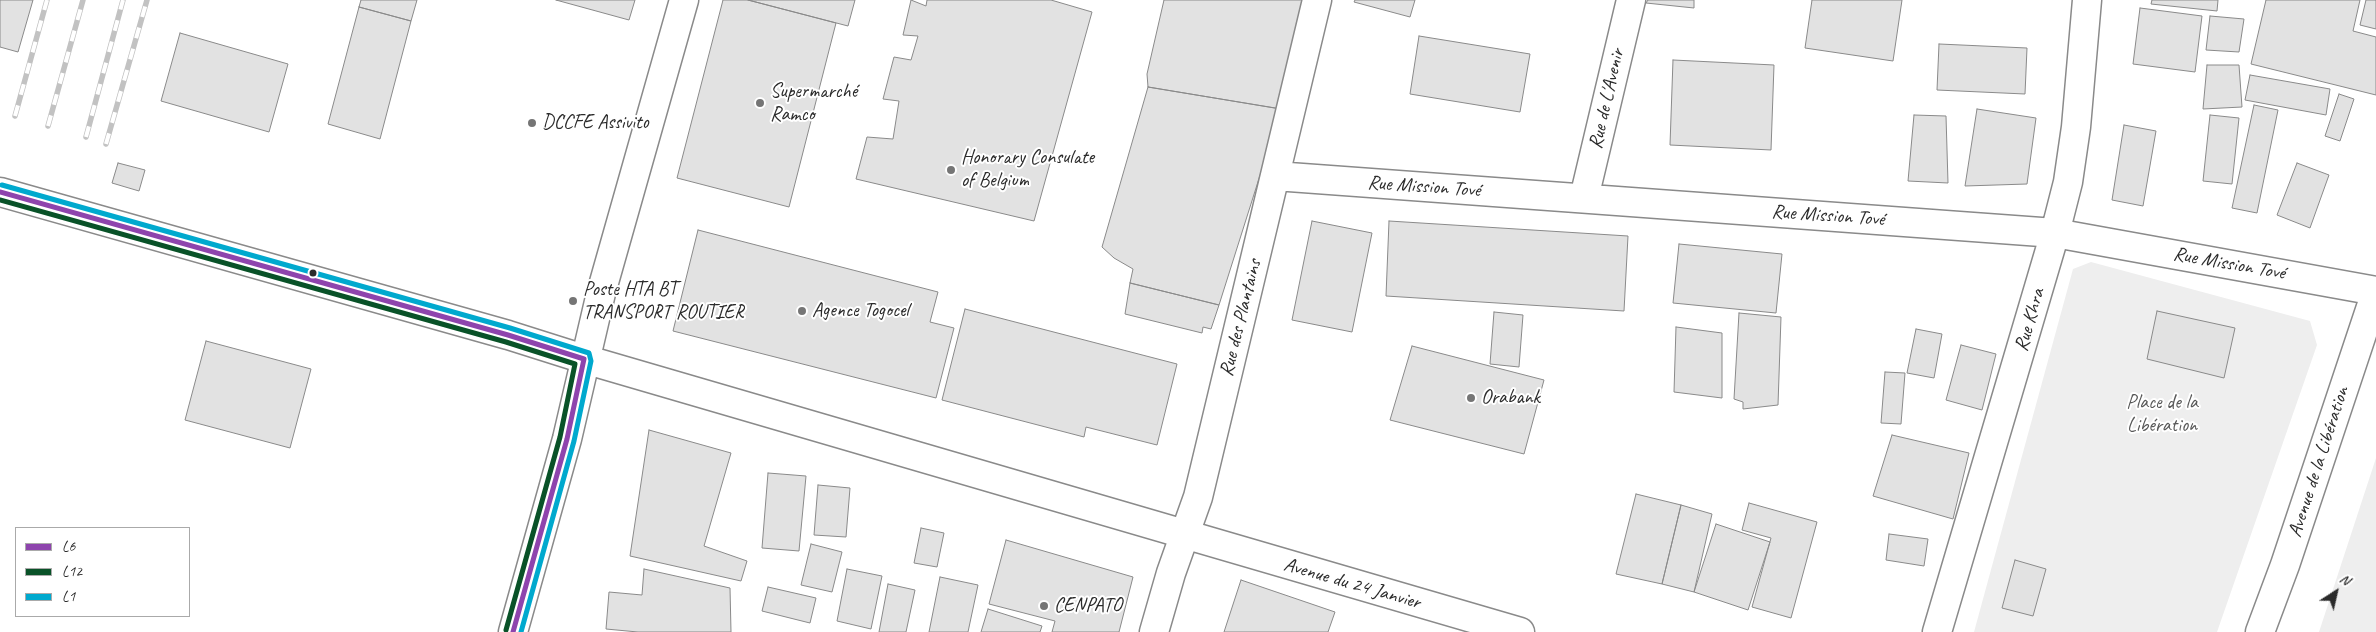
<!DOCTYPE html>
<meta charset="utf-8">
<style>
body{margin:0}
#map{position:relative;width:2376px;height:632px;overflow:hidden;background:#fff;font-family:Caveat,sans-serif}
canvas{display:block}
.legend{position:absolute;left:15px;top:527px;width:175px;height:90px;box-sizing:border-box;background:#fff;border:1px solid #aaa;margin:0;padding:6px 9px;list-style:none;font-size:15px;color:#2b2b2b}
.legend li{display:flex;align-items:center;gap:10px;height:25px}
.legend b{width:25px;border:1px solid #aaa}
.north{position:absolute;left:2311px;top:567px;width:50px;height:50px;-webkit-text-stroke:4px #fff;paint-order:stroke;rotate:35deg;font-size:14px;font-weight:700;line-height:20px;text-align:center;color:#2b2b2b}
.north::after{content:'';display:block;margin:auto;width:18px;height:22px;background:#2b2b2b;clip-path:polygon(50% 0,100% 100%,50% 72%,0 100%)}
</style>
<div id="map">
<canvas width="2376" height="632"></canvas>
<ul class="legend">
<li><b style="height:6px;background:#8e44ad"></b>L6</li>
<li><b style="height:6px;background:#095228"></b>L12</li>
<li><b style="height:6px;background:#00a9ce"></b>L1</li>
</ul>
<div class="north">N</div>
</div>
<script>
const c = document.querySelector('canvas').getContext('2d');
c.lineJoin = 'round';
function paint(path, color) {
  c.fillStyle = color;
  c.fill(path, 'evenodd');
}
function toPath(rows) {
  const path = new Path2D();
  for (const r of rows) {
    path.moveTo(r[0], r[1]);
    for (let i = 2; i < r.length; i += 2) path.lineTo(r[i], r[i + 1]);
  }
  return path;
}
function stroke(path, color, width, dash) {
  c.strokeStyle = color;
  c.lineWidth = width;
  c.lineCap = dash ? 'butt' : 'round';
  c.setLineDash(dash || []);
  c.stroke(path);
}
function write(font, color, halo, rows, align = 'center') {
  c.font = font + ' Caveat,sans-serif';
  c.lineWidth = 4;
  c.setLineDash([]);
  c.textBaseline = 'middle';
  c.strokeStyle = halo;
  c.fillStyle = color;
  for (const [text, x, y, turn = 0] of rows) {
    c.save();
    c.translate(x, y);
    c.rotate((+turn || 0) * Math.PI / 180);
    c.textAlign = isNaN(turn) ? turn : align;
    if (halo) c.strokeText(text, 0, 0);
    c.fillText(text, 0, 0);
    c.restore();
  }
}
paint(toPath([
 [2091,262,2310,321,2317,345,2217,632,1974,632,2073,269],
 [2376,458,2376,632,2319,632]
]), '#eee');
const building = toPath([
 [0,0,33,0,18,52,0,47,0,0],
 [361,0,417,0,411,21,359,7,361,0],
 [556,0,635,0,629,20,556,0],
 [723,0,748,0,836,23,789,207,677,178,723,0],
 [748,0,855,0,848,26,748,0],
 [911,0,926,6,927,0,1051,0,1092,12,1034,221,856,179,867,137,893,139,899,101,883,99,894,57,911,60,918,36,903,35,911,0],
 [1164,0,1308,0,1281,109,1148,87,1147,74,1164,0],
 [1355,0,1415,0,1410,17,1354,2,1355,0],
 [1648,0,1694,0,1694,8,1646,3,1648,0],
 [1812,0,1902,0,1893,61,1805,48,1812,0],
 [2152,0,2218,0,2217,11,2151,4,2152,0],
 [2266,0,2360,0,2353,31,2376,37,2376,95,2251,64,2266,0],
 [2366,0,2376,0,2376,29,2360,25,2366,0],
 [359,7,411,21,380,139,328,124,359,7],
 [2140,8,2202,16,2195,72,2133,64,2140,8],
 [2210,16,2244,19,2239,52,2206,50,2210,16],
 [180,33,288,64,269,132,161,101,180,33],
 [1419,36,1530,54,1520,112,1410,94,1419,36],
 [1939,44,2027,48,2025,94,1937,90,1939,44],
 [1673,60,1774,65,1771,150,1670,145,1673,60],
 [2207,65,2239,65,2242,107,2203,109,2207,65],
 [2250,75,2330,89,2326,115,2245,100,2250,75],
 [1148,87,1281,109,1219,305,1130,283,1133,269,1114,258,1102,247,1148,87],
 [2339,94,2354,99,2340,141,2325,136,2339,94],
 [2254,105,2278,110,2257,213,2232,208,2254,105],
 [1977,109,2036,118,2027,184,1965,186,1977,109],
 [1914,115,1946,116,1948,183,1908,181,1914,115],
 [2210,115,2239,118,2232,184,2203,181,2210,115],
 [2124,125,2156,131,2143,206,2112,200,2124,125],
 [118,163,145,170,139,191,112,183,118,163],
 [2297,163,2329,175,2310,228,2277,215,2297,163],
 [1312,221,1372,233,1352,332,1292,320,1312,221],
 [1389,221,1628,236,1624,311,1386,296,1389,221],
 [698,230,938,292,930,322,954,328,936,398,673,331,698,230],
 [1679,244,1782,254,1776,313,1673,303,1679,244],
 [1130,283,1219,305,1211,329,1203,327,1202,333,1125,314,1130,283],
 [965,309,1177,364,1157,445,1086,427,1084,437,942,400,965,309],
 [2157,311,2235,328,2224,378,2147,359,2157,311],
 [1494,312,1523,315,1519,367,1490,364,1494,312],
 [1739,313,1781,317,1778,405,1743,409,1743,402,1734,399,1739,313],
 [1676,327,1722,333,1722,398,1674,392,1676,327],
 [1916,329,1942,334,1934,378,1907,373,1916,329],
 [206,341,311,369,290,448,185,420,206,341],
 [1961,345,1996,354,1982,410,1946,400,1961,345],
 [1412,346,1544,380,1524,454,1390,420,1412,346],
 [1885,372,1905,373,1901,424,1881,423,1885,372],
 [649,430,731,453,704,546,747,561,741,581,630,556,649,430],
 [1892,435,1969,453,1953,519,1873,496,1892,435],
 [768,473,806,476,799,551,762,548,768,473],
 [818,485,850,488,846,537,814,535,818,485],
 [1636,494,1681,505,1662,584,1616,574,1636,494],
 [1749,503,1817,522,1791,618,1752,607,1771,538,1742,530,1749,503],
 [1681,505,1712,514,1694,592,1662,584,1681,505],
 [1716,524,1770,542,1748,610,1694,592,1716,524],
 [921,528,944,533,937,567,914,563,921,528],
 [1889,534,1928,539,1924,566,1886,560,1889,534],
 [1006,540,1133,577,1119,632,1052,632,1055,621,989,604,1006,540],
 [811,544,842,552,832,592,801,585,811,544],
 [2015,560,2046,569,2033,616,2002,608,2015,560],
 [644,569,730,588,731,632,638,632,606,629,609,592,642,595,644,569],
 [847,569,882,576,871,629,837,621,847,569],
 [940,577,978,585,968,632,929,632,940,577],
 [1241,580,1335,612,1328,632,1224,632,1241,580],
 [888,584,915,590,906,632,879,632,888,584],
 [768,587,816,598,810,623,762,611,768,587],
 [988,609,1042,626,1040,632,981,632,988,609]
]);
paint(building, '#e2e2e2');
stroke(building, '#8a8a8a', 1);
const minor = toPath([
 [1275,176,2055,233,2376,291],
 [0,192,508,335,584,359,1520,632],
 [1584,198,1631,0],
 [513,632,567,439,601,293,684,0],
 [1154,632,1171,573,1198,497,1317,0],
 [1937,632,2055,233,2068,182,2076,127,2087,0]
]);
const major = toPath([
 [2260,632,2285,565,2376,292]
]);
stroke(minor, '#8a8a8a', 31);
stroke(major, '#8a8a8a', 31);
stroke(minor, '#fff', 28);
stroke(major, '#fff', 28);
const rail = toPath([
 [15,116,47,0],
 [48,126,83,0],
 [86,137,123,0],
 [106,144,147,0]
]);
stroke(rail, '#c2c2c2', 5.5);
stroke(rail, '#fff', 4, [11]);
stroke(toPath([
 [0,192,508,335,584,359],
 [513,632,567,439,584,359]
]), '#8e44ad', 5);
stroke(toPath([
 [0,200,506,342,575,364,560,437,506,630]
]), '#095228', 5);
stroke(toPath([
 [2,185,510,328,589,353,591,361,574,441,521,632]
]), '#00a9ce', 5);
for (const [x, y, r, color] of [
 [760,103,5,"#757575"],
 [532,123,5,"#757575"],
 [951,170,5,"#757575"],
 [313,273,4.5,"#2b2b2b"],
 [573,301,5,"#757575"],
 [802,311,5,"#757575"],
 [1471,398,5,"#757575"],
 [1044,606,5,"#757575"]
]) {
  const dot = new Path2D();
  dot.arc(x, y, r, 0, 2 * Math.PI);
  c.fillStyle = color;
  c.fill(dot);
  stroke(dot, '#fff', 2);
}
write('20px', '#2b2b2b', '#fff', [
 ["Supermarché",770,92],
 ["Ramco",770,115],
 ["DCCFE Assivito",542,123],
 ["Honorary Consulate",961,158],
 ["of Belgium",961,181],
 ["Poste HTA BT",583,290],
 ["TRANSPORT ROUTIER",583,313],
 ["Agence Togocel",812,311],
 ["Orabank",1481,398],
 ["CENPATO",1054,606]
], 'left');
write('20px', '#2b2b2b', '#fff', [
 ["Rue de L'Avenir",1607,99,-77],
 ["Rue Mission Tové",1424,187,4],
 ["Rue Mission Tové",1828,216,4],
 ["Rue Mission Tové",2229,264,10],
 ["Rue des Plantains",1241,318,-76],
 ["Rue Khra",2030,320,-74],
 ["Avenue de la Libération",2319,462,-72],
 ["Avenue du 24 Janvier",1352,584,16]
]);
write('20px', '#585858', '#fff', [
 ["Place de la",2162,403],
 ["Libération",2162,426]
]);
</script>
